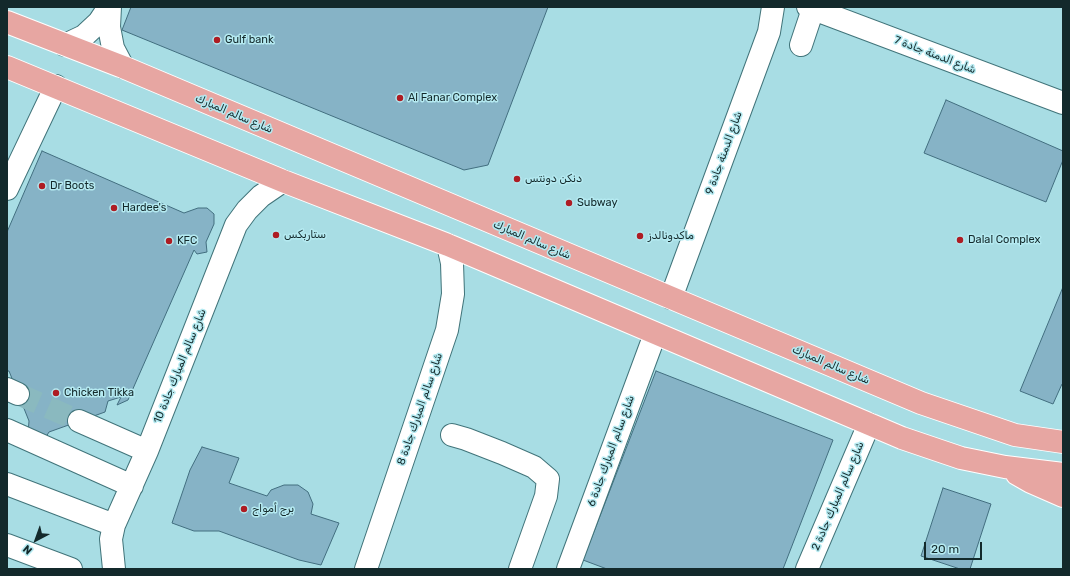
<!DOCTYPE html>
<meta charset="utf-8">
<style>
body{margin:0}
#map{position:relative;width:1070px;height:576px;overflow:hidden;background:#a8dde4;font-family:Rubik,sans-serif}
canvas{display:block}
.frame{position:absolute;inset:0;border:8px solid #13292b;pointer-events:none}
.north{position:absolute;left:16px;top:520px;width:40px;height:40px;-webkit-text-stroke:3px #b5eaf1;paint-order:stroke;rotate:221deg;font-size:11px;font-weight:700;line-height:16px;text-align:center;color:#13292b}
.north::after{content:'';display:block;margin:auto;width:14px;height:18px;background:#13292b;clip-path:polygon(50% 0,100% 100%,50% 72%,0 100%)}
.scale{position:absolute;left:924px;top:542px;width:58px;height:18px;box-sizing:border-box;border:2px solid #13292b;border-top:0;padding-left:5px;font-size:12px;line-height:14px;white-space:nowrap;color:#13292b;-webkit-text-stroke:3px #b5eaf1;paint-order:stroke}
</style>
<div id="map">
<canvas width="1070" height="576"></canvas>
<div class="frame"></div>
<div class="north">N</div>
<div class="scale">20 m</div>
</div>
<script>
const c = document.querySelector('canvas').getContext('2d');
c.lineJoin = 'round';
function paint(path, color) {
  c.fillStyle = color;
  c.fill(path, 'evenodd');
}
function toPath(rows) {
  const path = new Path2D();
  for (const r of rows) {
    path.moveTo(r[0], r[1]);
    for (let i = 2; i < r.length; i += 2) path.lineTo(r[i], r[i + 1]);
  }
  return path;
}
function stroke(path, color, width, dash) {
  c.strokeStyle = color;
  c.lineWidth = width;
  c.lineCap = dash ? 'butt' : 'round';
  c.setLineDash(dash || []);
  c.stroke(path);
}
function write(font, color, halo, rows, align = 'center') {
  c.font = font + ' Rubik,Cairo,sans-serif';
  c.lineWidth = 3;
  c.setLineDash([]);
  c.textBaseline = 'middle';
  c.strokeStyle = halo;
  c.fillStyle = color;
  for (const [text, x, y, turn = 0] of rows) {
    c.save();
    c.translate(x, y);
    c.rotate((+turn || 0) * Math.PI / 180);
    c.textAlign = isNaN(turn) ? turn : align;
    if (halo) c.strokeText(text, 0, 0);
    c.fillText(text, 0, 0);
    c.restore();
  }
}
const building = toPath([
 [131,7,548,7,488,165,464,170,122,30,131,7],
 [946,100,1063,151,1063,160,1046,202,924,153,946,100],
 [42,151,184,213,198,208,207,208,214,214,214,224,206,242,207,252,197,254,194,250,128,400,117,405,121,397,108,401,105,412,49,432,44,440,28,434,29,421,9,371,7,371,7,232,42,151],
 [1063,287,1063,385,1062,384,1053,404,1020,391,1063,287],
 [656,371,833,440,783,569,607,569,583,560,656,371],
 [202,447,239,458,229,483,267,496,271,490,284,485,298,485,308,492,313,504,311,514,339,523,321,565,299,560,219,531,194,531,172,523,190,470,202,447],
 [943,488,991,504,970,569,960,569,921,556,943,488]
]);
paint(building, '#86b3c6');
stroke(building, '#426e7f', 1);
stroke(toPath([
 [18,394,79,421]
]), '#8ab9bf', 22, [22, 11]);
const minor = toPath([
 [110,7,109,27,113,48,123,67],
 [808,7,1063,103],
 [65,45,84,36,99,22,109,7],
 [801,45,813,9],
 [7,189,56,86],
 [671,298,769,32,773,7],
 [7,389,18,394],
 [79,421,147,451],
 [7,430,132,486],
 [452,435,466,439,502,453,534,467,548,479,546,496,520,569],
 [7,484,114,525],
 [7,545,71,569],
 [114,569,111,539,114,525,147,451,236,225,247,210,261,196,283,181],
 [366,569,447,330,453,294,452,263,448,245],
 [568,569,655,334],
 [807,569,869,424]
]);
const major = toPath([
 [7,22,123,67,921,403,1015,435,1063,442],
 [7,67,283,181,448,245,902,438,961,458,1005,467,1063,474],
 [1017,474,1031,482,1063,496]
]);
stroke(minor, '#41747a', 24);
stroke(major, '#fff', 24);
stroke(minor, '#fff', 22);
stroke(major, '#e7a6a2', 22);
for (const [x, y, r, color] of [
 [217,40,4,"#ae1c23"],
 [400,98,4,"#ae1c23"],
 [517,179,4,"#ae1c23"],
 [42,186,4,"#ae1c23"],
 [569,203,4,"#ae1c23"],
 [114,208,4,"#ae1c23"],
 [276,235,4,"#ae1c23"],
 [640,236,4,"#ae1c23"],
 [960,240,4,"#ae1c23"],
 [169,241,4,"#ae1c23"],
 [56,393,4,"#ae1c23"],
 [244,509,4,"#ae1c23"]
]) {
  const dot = new Path2D();
  dot.arc(x, y, r, 0, 2 * Math.PI);
  c.fillStyle = color;
  c.fill(dot);
  stroke(dot, '#b5eaf1', 1.5);
}
write('11px', '#13292b', '#b5eaf1', [
 ["Gulf bank",225,40],
 ["Al Fanar Complex",408,98],
 ["دنكن دونتس",525,179],
 ["Dr Boots",50,186],
 ["Subway",577,203],
 ["Hardee's",122,208],
 ["ستاربكس",284,235],
 ["ماكدونالدز",648,236],
 ["Dalal Complex",968,240],
 ["KFC",177,241],
 ["Chicken Tikka",64,393],
 ["برج أمواج",252,509]
], 'left');
write('11px', '#13292b', '#b5eaf1', [
 ["شارع الدمنة جادة 7",935,55,21],
 ["شارع سالم المبارك",234,114,23],
 ["شارع الدمنة جادة 9",724,153,-70],
 ["شارع سالم المبارك",532,240,23],
 ["شارع سالم المبارك",831,365,23],
 ["شارع سالم المبارك جادة 10",180,366,-68],
 ["شارع سالم المبارك جادة 8",420,409,-71],
 ["شارع سالم المبارك جادة 6",611,451,-70],
 ["شارع سالم المبارك جادة 2",838,496,-67]
]);
</script>
